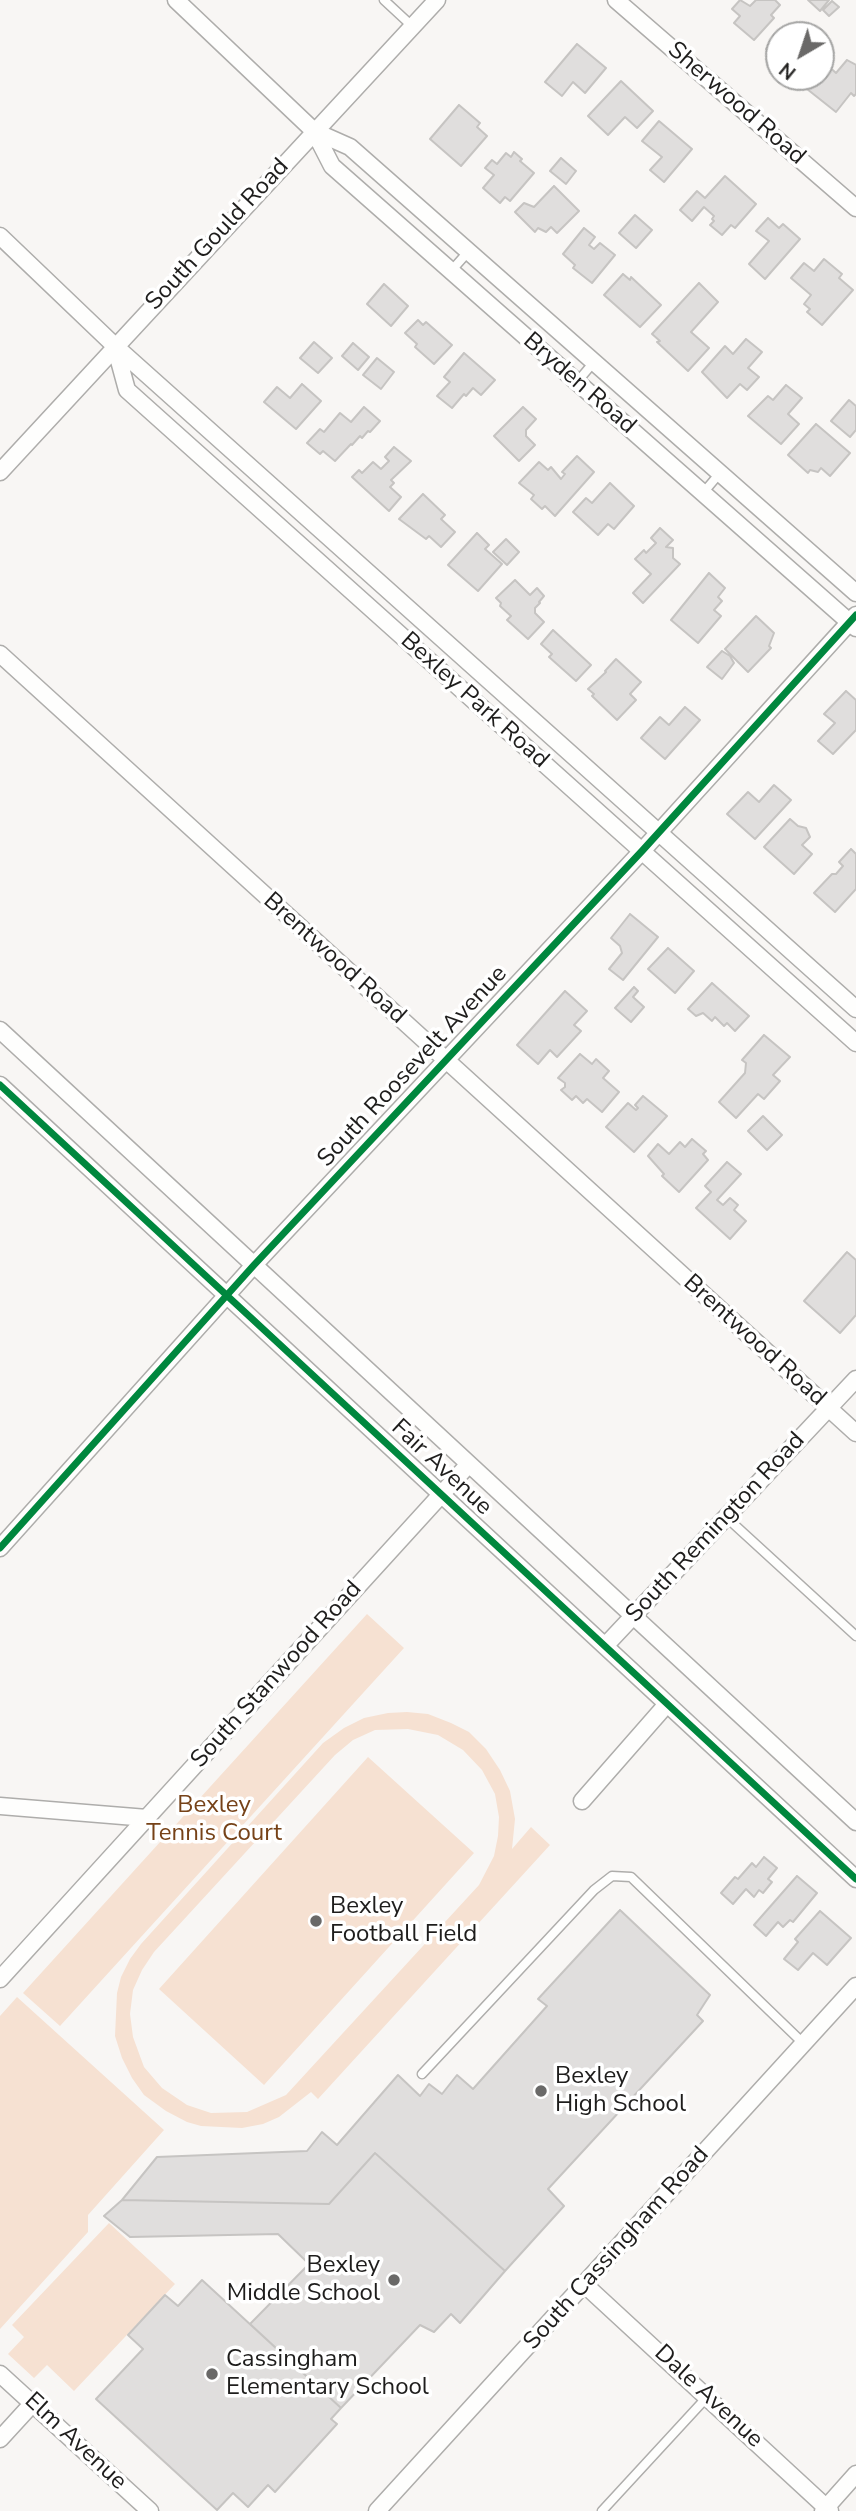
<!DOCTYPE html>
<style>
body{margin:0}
#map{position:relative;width:856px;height:2511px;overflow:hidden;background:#f8f6f4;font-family:"Nunito Sans",sans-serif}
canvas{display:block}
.north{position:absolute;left:765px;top:21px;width:70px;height:70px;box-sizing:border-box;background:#fff;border:2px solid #a5a5a4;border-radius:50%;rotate:219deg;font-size:19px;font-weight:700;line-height:28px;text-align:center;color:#1e1d1c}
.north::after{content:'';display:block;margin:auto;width:24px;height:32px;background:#6a6968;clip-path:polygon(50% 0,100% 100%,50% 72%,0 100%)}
</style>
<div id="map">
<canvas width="856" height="2511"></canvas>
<div class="north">N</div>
</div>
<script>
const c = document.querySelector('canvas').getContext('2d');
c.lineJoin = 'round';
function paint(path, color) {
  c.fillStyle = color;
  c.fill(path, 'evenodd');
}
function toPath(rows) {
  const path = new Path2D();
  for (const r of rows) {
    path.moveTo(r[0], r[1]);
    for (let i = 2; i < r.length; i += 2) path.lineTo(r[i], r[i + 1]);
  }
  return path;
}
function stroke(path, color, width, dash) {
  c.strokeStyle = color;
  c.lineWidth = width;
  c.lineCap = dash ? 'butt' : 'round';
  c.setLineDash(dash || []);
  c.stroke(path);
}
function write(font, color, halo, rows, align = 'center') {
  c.font = font + ' "Nunito Sans",sans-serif';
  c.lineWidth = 7;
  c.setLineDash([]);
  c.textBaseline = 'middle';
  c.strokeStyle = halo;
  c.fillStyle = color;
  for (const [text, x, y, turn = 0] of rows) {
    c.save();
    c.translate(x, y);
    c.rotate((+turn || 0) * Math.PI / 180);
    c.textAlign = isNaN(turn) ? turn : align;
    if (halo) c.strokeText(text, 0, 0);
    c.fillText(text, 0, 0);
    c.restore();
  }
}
paint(toPath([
 [367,1614,404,1648,60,2026,23,1993],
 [407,1712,428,1714,451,1723,469,1732,486,1749,500,1770,510,1791,515,1819,512,1849,531,1827,550,1845,318,2099,311,2092,279,2117,263,2124,242,2128,201,2126,187,2122,166,2111,144,2095,132,2078,122,2058,115,2036,117,1993,121,1977,130,1959,141,1944,323,1743,344,1728,364,1718,388,1713],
 [408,1729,438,1735,463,1750,482,1770,495,1794,499,1817,498,1836,494,1856,479,1885,286,2095,247,2112,211,2113,187,2105,162,2088,144,2067,133,2037,130,2014,133,1990,142,1970,154,1952,335,1755,353,1740,375,1730],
 [368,1757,474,1853,264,2085,159,1989],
 [17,1997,164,2130,88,2215,88,2232,0,2329,0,2016],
 [109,2223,175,2284,74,2391,47,2365,34,2378,8,2354,24,2337,12,2325]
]), '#f6e1d2');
const building = toPath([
 [740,0,750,6,756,0,775,0,780,5,771,15,774,18,754,40,734,23,740,16,732,9,740,0],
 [808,0,829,0,820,11,808,0],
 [832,1,839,7,829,16,823,10,832,1],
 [782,31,786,35,779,35,779,60,766,49,782,31],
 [577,44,606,68,585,93,573,82,562,96,545,82,577,44],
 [847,60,856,65,856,94,854,96,851,93,836,112,807,89,808,81,812,77,821,77,821,67,825,63,836,73,847,60],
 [621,81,653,111,637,128,625,117,608,135,588,116,621,81],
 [459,105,480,123,477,127,487,136,461,166,430,139,459,105],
 [659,121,692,149,664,182,650,170,662,157,642,141,659,121],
 [514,152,522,159,520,161,534,173,510,201,505,197,500,203,483,188,494,175,485,168,492,160,497,164,506,153,511,157,514,152],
 [561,158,576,171,566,184,550,171,561,158],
 [725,176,756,204,735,228,731,225,722,235,710,225,714,221,712,219,714,216,704,207,692,221,680,210,697,191,705,198,725,176],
 [554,186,579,211,557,233,551,227,546,232,538,228,535,232,515,212,524,203,534,207,554,186],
 [635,215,652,230,636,248,619,233,635,215],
 [768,218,779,228,783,224,800,239,765,279,749,264,769,241,756,231,768,218],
 [584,228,595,237,589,245,594,249,600,243,615,255,592,283,573,268,575,265,563,254,584,228],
 [824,259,842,274,839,278,853,290,822,325,807,312,810,309,804,304,811,295,791,278,804,263,814,271,824,259],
 [623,274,630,280,631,277,661,305,640,327,604,295,623,274],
 [699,283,718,302,691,332,709,348,688,371,657,342,660,341,652,334,699,283],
 [384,284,408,306,391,326,367,304,384,284],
 [418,320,423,325,426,322,452,345,434,364,415,347,417,344,405,333,418,320],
 [746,339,762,352,748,368,759,377,747,390,740,384,727,398,702,372,725,346,733,354,746,339],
 [314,342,332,358,318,373,300,358,314,342],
 [353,343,369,357,358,370,342,356,353,343],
 [464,353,495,380,481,395,473,388,466,396,464,394,452,408,437,396,450,382,444,377,464,353],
 [377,358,394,372,381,389,363,375,377,358],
 [302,384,321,401,296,429,264,402,277,387,290,398,302,384],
 [786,385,802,398,788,414,799,424,781,444,748,416,768,396,773,400,786,385],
 [849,400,856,406,856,430,850,437,831,421,849,400],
 [364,407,380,421,370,432,368,431,362,438,360,436,352,445,351,444,335,461,323,451,320,454,307,443,320,429,324,432,340,413,351,422,364,407],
 [523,407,536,419,526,430,526,436,535,445,519,461,494,436,523,407],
 [816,424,850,453,830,476,821,468,818,472,810,470,808,473,788,455,816,424],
 [394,447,411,461,391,480,394,483,390,487,401,497,389,511,352,477,359,470,362,473,373,462,381,469,389,461,385,457,394,447],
 [577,456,594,472,555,516,545,506,542,509,531,499,534,495,519,483,539,462,548,470,551,467,561,479,565,474,562,472,577,456],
 [610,483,634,506,614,529,608,524,598,535,573,512,586,498,592,503,610,483],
 [423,494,445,515,441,519,455,532,441,547,429,536,426,539,399,519,423,494],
 [660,528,673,540,666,547,673,548,673,558,680,564,643,603,633,593,651,574,635,559,644,550,646,553,656,543,651,538,660,528],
 [477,533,489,545,485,549,502,564,478,591,448,565,477,533],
 [506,539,519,552,507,565,493,552,506,539],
 [709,573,725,588,718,597,722,601,714,610,721,616,698,643,671,620,709,573],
 [515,580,530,595,537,588,544,596,539,602,540,603,535,608,535,613,544,622,528,639,507,620,511,616,500,606,501,603,496,598,515,580],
 [756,616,774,633,769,646,771,648,748,672,725,649,756,616],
 [553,630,591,665,576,681,549,657,552,654,541,644,553,630],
 [722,651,730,656,734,663,722,679,707,667,722,651],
 [616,659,641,682,630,694,636,700,617,720,592,696,594,694,588,689,606,672,605,671,616,659],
 [846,691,856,700,856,730,833,754,818,741,835,723,824,714,846,691],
 [685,707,700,720,665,759,641,738,660,717,669,725,685,707],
 [774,785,791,800,755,839,727,814,748,792,759,802,774,785],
 [790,819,798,826,806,828,810,837,802,845,812,854,794,874,764,847,790,819],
 [851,849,856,854,856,889,835,912,814,893,832,874,836,874,843,866,839,862,851,849],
 [630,914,658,937,623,980,609,969,622,953,620,946,611,938,630,914],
 [668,948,694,971,675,993,648,969,668,948],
 [712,983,749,1016,735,1031,727,1023,724,1026,715,1017,712,1021,703,1013,696,1016,688,1009,712,983],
 [634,987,638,991,633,997,644,1007,631,1022,615,1008,634,987],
 [565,991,587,1011,574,1025,581,1031,557,1057,550,1050,538,1064,517,1045,565,991],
 [764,1035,790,1057,773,1075,780,1081,764,1099,758,1094,736,1118,719,1102,745,1073,746,1063,742,1060,764,1035],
 [580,1054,592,1064,596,1059,609,1071,603,1078,619,1092,602,1112,587,1099,583,1103,576,1096,572,1100,561,1090,565,1087,565,1083,558,1078,580,1054],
 [643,1096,667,1116,634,1152,606,1127,628,1103,636,1110,638,1108,635,1105,643,1096],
 [763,1116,782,1135,767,1150,748,1131,763,1116],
 [692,1139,706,1151,703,1154,708,1160,679,1192,662,1176,664,1174,648,1156,658,1144,669,1154,680,1142,685,1147,692,1139],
 [727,1162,741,1174,717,1200,723,1205,730,1198,738,1205,734,1210,746,1221,730,1239,696,1208,711,1192,705,1186,727,1162],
 [847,1252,856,1260,856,1315,840,1333,804,1301,847,1252],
 [764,1857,777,1868,768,1879,772,1882,763,1893,759,1890,754,1897,746,1889,733,1904,721,1893,735,1877,738,1879,752,1863,756,1867,764,1857],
 [797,1876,817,1893,793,1922,790,1920,783,1927,778,1922,766,1936,754,1925,797,1876],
 [620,1910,710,1995,697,2015,703,2021,548,2189,564,2206,505,2271,375,2153,329,2204,122,2200,157,2157,307,2151,322,2132,337,2145,398,2075,420,2096,429,2084,442,2094,457,2075,473,2089,547,2006,538,1999,620,1910],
 [820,1911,851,1938,827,1965,813,1953,798,1970,784,1959,798,1942,795,1939,820,1911],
 [375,2153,505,2271,460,2323,451,2314,434,2332,420,2325,341,2408,250,2324,309,2264,278,2234,130,2237,104,2216,122,2200,329,2204,375,2153],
 [202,2280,341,2408,331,2419,337,2424,275,2492,268,2485,248,2507,233,2493,217,2510,96,2399,143,2349,128,2335,165,2295,178,2306,202,2280]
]);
paint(building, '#e0dedd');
stroke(building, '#c6c4c2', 2);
const service = toPath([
 [384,0,412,26],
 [451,271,468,252],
 [577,382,594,362],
 [703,493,720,473],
 [726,1517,856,1636],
 [422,2074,594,1890,612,1876,631,1877,804,2044],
 [602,2511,708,2396]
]);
const minor = toPath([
 [176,0,314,131,332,166,856,628],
 [616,0,856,208],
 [314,131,350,147,856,593],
 [0,236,115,346,856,1009],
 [115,346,127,390,856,1043],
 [0,472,437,0],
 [0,654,856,1433],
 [0,1030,856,1822],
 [0,1085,856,1879],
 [0,1548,254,1265,642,851,856,615],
 [605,1646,856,1379],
 [582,1801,667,1704],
 [0,1806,147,1818],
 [0,1979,469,1464],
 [584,2284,830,2511],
 [0,2374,150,2511],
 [0,2439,33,2403],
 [377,2511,856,1986],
 [823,2511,856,2474]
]);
stroke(service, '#aeadab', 11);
stroke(minor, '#aeadab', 19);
stroke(service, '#fefefd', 8);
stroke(minor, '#fefefd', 16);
stroke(toPath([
 [0,1085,856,1879],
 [0,1548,254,1265,642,851,856,615]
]), '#00873e', 7);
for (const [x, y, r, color] of [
 [316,1921,7,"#6a6968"],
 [541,2091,7,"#6a6968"],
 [394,2280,7,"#6a6968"],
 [212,2374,7,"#6a6968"]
]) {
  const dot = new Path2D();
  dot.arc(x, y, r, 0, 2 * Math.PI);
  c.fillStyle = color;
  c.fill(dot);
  stroke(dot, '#fff', 2.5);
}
write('24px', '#1e1d1c', '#fff', [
 ["Sherwood Road",736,104,41],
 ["South Gould Road",218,235,-47],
 ["Bryden Road",579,384,41],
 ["Bexley Park Road",474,701,42],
 ["Brentwood Road",334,959,42],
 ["South Roosevelt Avenue",413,1067,-47],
 ["Brentwood Road",754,1341,42],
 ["Fair Avenue",441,1468,43],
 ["South Remington Road",716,1528,-47],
 ["South Stanwood Road",277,1675,-48],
 ["South Cassingham Road",617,2249,-48],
 ["Dale Avenue",708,2397,43],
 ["Elm Avenue",75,2442,43]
]);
write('24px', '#764218', '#fff', [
 ["Bexley",214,1806],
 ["Tennis Court",214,1834]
]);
write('24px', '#1e1d1c', '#fff', [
 ["Bexley",330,1907],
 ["Football Field",330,1935],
 ["Bexley",555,2077],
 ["High School",555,2105],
 ["Bexley",380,2266,"right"],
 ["Middle School",380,2294,"right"],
 ["Cassingham",226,2360],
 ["Elementary School",226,2388]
], 'left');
</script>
